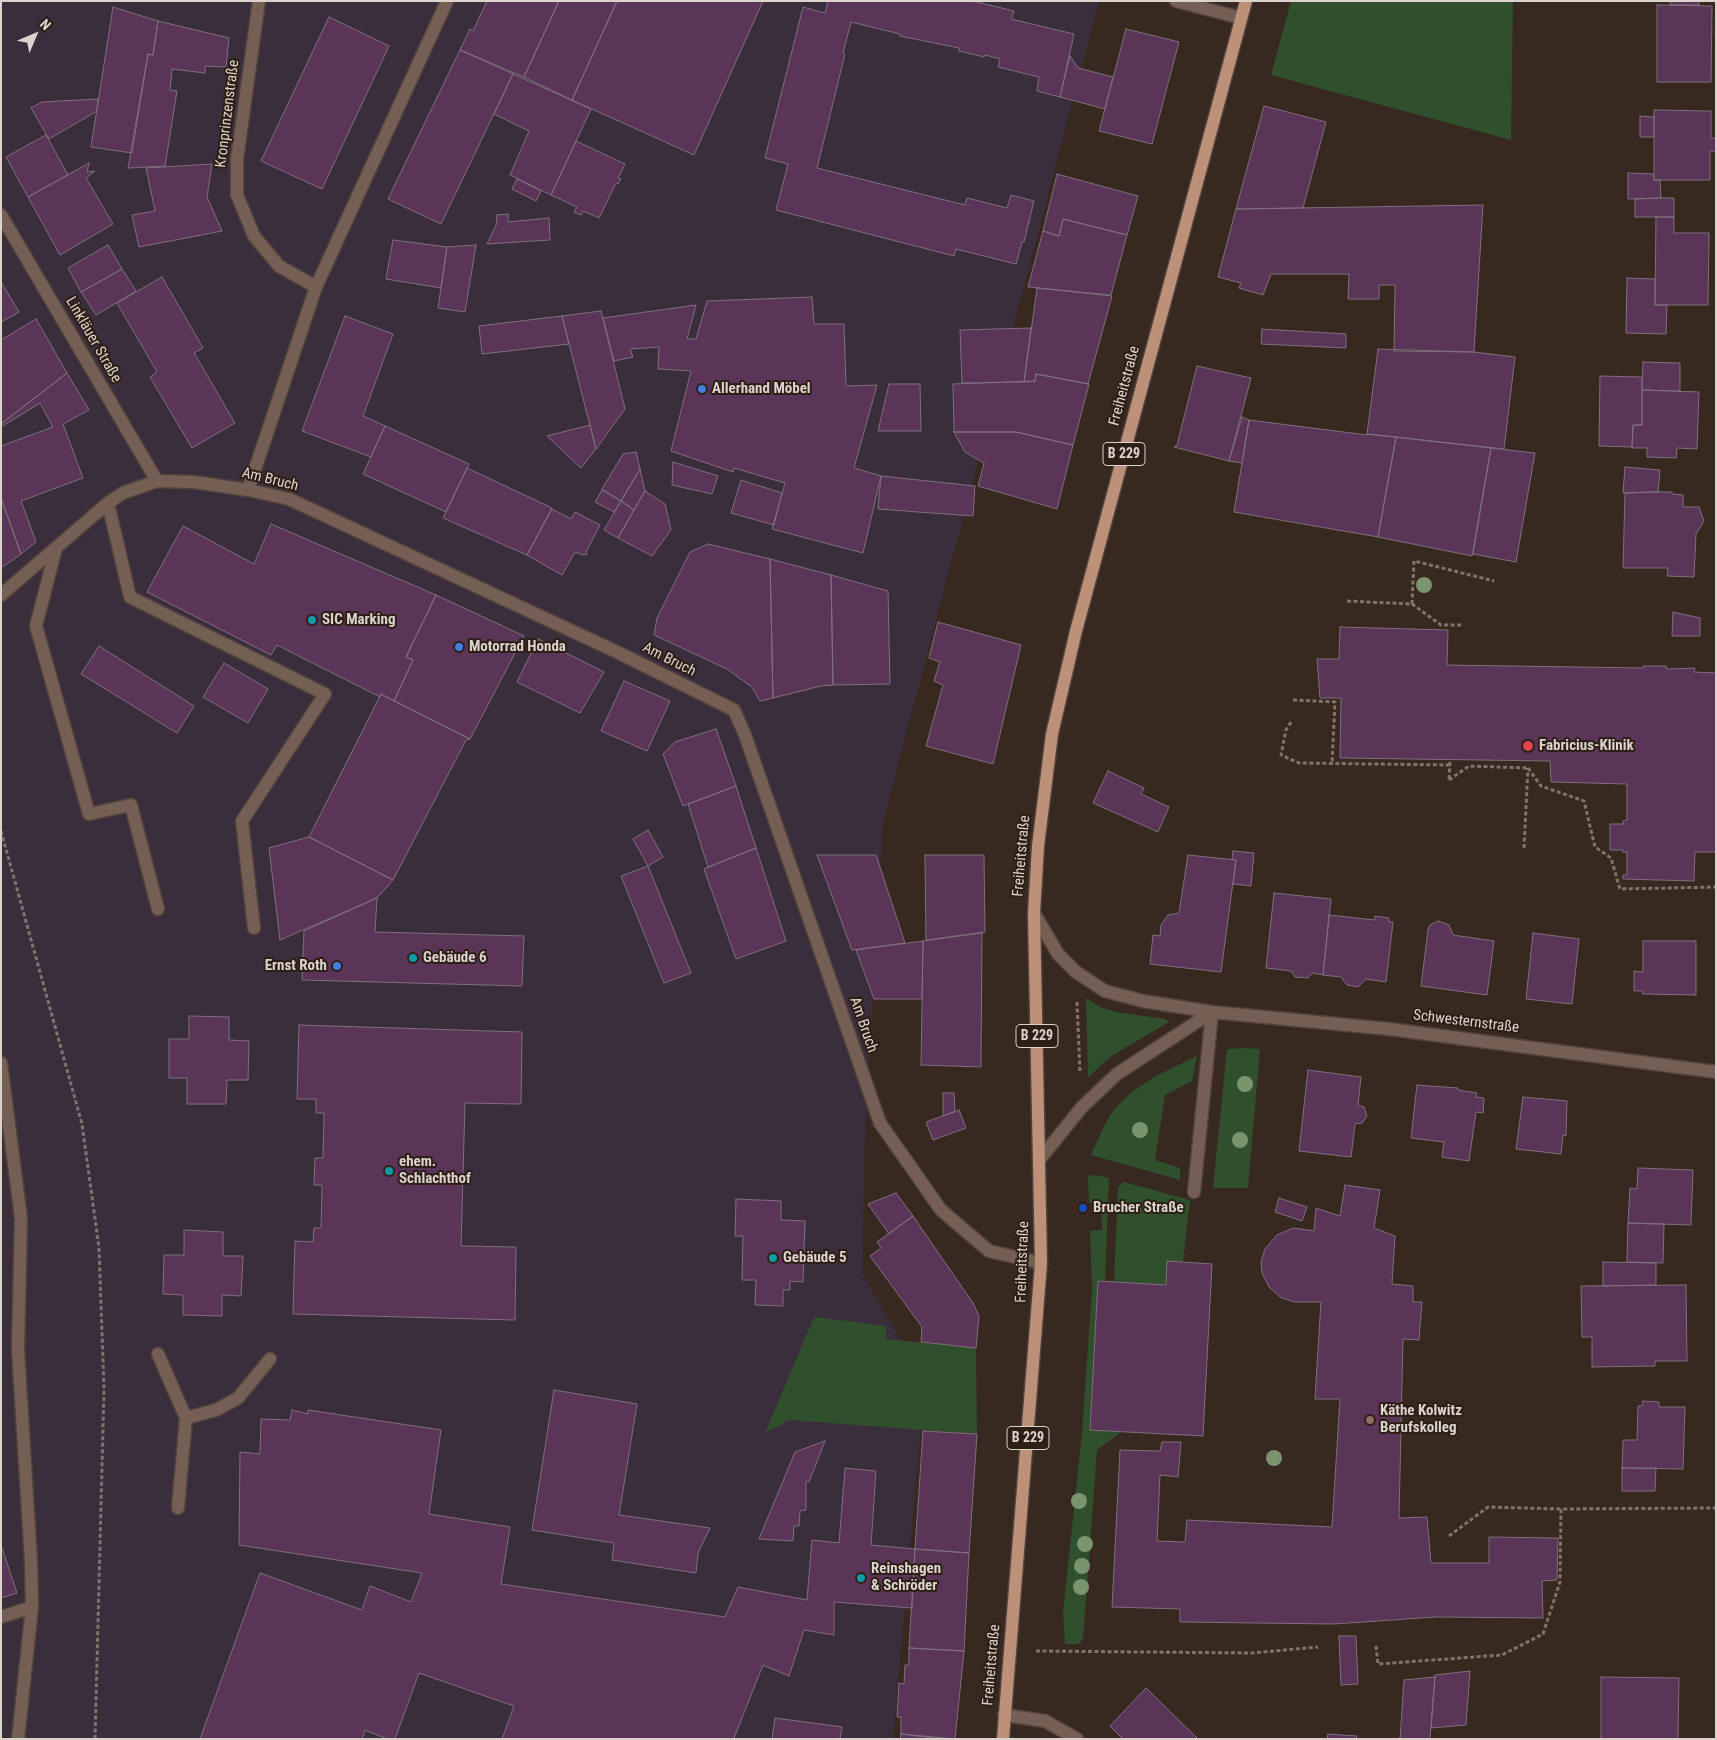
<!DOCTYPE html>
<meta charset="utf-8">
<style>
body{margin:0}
#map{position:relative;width:1717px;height:1740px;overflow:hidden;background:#372820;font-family:"Roboto Condensed",sans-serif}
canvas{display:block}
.frame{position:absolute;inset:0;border:2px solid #dcd3cd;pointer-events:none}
.north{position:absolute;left:10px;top:10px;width:50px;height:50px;-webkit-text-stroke:4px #2d1f16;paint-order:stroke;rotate:45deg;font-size:14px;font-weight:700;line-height:20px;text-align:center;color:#dcd3cd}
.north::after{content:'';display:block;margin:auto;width:18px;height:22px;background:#dcd3cd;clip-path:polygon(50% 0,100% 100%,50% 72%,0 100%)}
</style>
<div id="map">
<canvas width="1717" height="1740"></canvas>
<div class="frame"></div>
<div class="north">N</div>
</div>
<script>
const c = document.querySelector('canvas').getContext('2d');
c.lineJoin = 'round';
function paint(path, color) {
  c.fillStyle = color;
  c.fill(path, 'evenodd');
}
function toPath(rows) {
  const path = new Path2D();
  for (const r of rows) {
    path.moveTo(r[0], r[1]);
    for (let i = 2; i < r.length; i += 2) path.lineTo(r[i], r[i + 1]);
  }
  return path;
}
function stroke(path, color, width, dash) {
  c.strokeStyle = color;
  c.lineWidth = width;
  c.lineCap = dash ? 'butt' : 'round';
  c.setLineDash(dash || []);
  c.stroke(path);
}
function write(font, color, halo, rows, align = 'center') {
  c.font = font + ' "Roboto Condensed",sans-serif';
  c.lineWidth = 4;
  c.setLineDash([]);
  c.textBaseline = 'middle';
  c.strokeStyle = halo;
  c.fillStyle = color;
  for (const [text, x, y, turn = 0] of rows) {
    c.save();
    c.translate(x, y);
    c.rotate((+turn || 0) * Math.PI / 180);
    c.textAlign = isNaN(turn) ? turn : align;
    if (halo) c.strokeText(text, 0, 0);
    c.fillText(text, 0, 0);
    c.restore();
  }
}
paint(toPath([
 [1,1,1099,1,883,822,865,1137,862,1273,925,1381,893,1739,1,1739]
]), '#3b2e3c');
paint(toPath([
 [1291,1,1513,1,1511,140,1271,75],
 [1086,998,1100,1007,1116,1012,1165,1019,1169,1022,1113,1055,1088,1077],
 [1245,1048,1260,1049,1248,1188,1213,1188,1227,1049],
 [1197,1056,1192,1081,1165,1095,1155,1160,1180,1168,1180,1180,1091,1155,1106,1122,1115,1108,1133,1091,1156,1076],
 [1095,1175,1109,1178,1105,1281,1098,1281,1090,1430,1121,1432,1097,1450,1083,1639,1079,1644,1065,1644,1063,1612,1082,1433,1092,1288,1090,1231,1102,1230,1101,1202,1089,1203,1088,1176],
 [1124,1182,1190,1200,1183,1262,1167,1262,1166,1285,1114,1282,1118,1187],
 [814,1317,886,1326,886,1339,976,1348,977,1434,790,1420,765,1433]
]), '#30502d');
const building = toPath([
 [487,1,559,1,524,77,460,50,470,29,473,31,487,1],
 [559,1,617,1,572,100,524,77,559,1],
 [617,1,763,1,694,155,572,100,617,1],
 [828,1,973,1,1014,11,1011,19,1074,34,1060,97,1037,91,1039,77,998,67,1000,59,985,55,984,57,959,51,959,48,900,36,900,34,851,22,843,53,845,54,817,168,965,205,967,198,1007,208,1011,195,1034,201,1024,242,1022,242,1016,264,956,249,954,256,776,210,788,164,765,158,803,7,825,13,828,1],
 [1670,1,1699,1,1699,5,1670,5,1670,1],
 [1657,5,1712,6,1711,82,1657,82,1657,5],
 [113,7,158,21,153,55,148,54,132,153,91,147,113,7],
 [329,17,389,46,322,189,261,161,329,17],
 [158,21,229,38,226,67,205,66,205,73,172,69,170,90,177,91,165,166,128,168,148,54,153,55,158,21],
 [1126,29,1179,42,1152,144,1099,131,1126,29],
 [460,50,513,74,441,224,388,199,460,50],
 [1070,56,1078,68,1113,77,1105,109,1060,97,1070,56],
 [513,74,591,109,551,195,510,175,529,131,494,114,513,74],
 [98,99,97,111,49,139,31,108,42,102,98,99],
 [1264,106,1326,122,1303,208,1236,209,1264,106],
 [1654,110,1711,111,1711,138,1716,138,1716,151,1710,151,1710,180,1654,180,1654,110],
 [1640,116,1654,117,1654,137,1640,137,1640,116],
 [46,135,68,175,28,197,6,157,46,135],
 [576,141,625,164,618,178,621,179,618,184,616,183,599,218,583,211,581,215,574,212,577,207,551,195,576,141],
 [89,163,87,172,95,171,86,178,113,224,60,255,28,197,89,163],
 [212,164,207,197,222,231,139,247,132,215,155,211,146,168,212,164],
 [1628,173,1653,174,1654,180,1660,180,1661,198,1628,199,1628,173],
 [1057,174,1138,196,1127,235,1063,219,1059,236,1043,231,1057,174],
 [517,179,541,191,536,201,512,189,517,179],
 [1661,198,1674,198,1674,217,1635,217,1635,199,1661,198],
 [1483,205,1474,352,1394,351,1395,285,1379,285,1379,299,1348,299,1349,274,1271,274,1263,295,1239,288,1241,283,1218,277,1236,209,1483,205],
 [508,214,508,222,549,218,550,240,487,244,497,223,496,215,508,214],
 [1656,217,1674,217,1674,233,1709,233,1708,305,1655,305,1656,217],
 [1063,219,1127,235,1111,295,1028,287,1043,231,1059,236,1063,219],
 [393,240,447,247,441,288,386,279,393,240],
 [108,245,122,269,81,292,68,268,108,245],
 [476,245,465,312,438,308,447,247,476,245],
 [122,269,136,291,96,315,81,292,122,269],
 [162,277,203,348,194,353,235,423,192,448,150,377,157,372,117,303,162,277],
 [1627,278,1655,279,1655,305,1667,305,1666,334,1626,333,1627,278],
 [1,282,19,312,1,322,1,282],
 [1037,288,1112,296,1088,384,1036,374,1035,381,1024,382,1037,288],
 [812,297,814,324,844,324,846,386,877,385,854,468,881,476,863,553,772,529,785,483,734,468,733,472,671,451,691,371,658,369,659,347,630,349,633,357,614,361,603,318,696,305,687,339,696,339,707,301,812,297],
 [601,311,625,409,596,449,562,316,601,311],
 [345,316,393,334,363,416,385,426,371,457,302,431,345,316],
 [562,316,569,344,482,354,479,326,562,316],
 [36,319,67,373,1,424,1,340,36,319],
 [1031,328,1024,382,962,383,960,330,1031,328],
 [1262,329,1346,334,1346,348,1261,344,1262,329],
 [1378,349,1474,352,1515,357,1504,449,1367,434,1378,349],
 [1643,362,1680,363,1680,391,1642,390,1643,362],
 [1197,366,1251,378,1229,461,1174,447,1177,445,1197,366],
 [67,373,89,410,63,424,83,478,21,501,36,542,21,554,1,498,1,446,53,427,40,403,1,427,1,424,67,373],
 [1036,374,1089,384,1073,445,1016,432,954,432,953,384,1035,381,1036,374],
 [1600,376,1642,377,1642,425,1633,425,1632,447,1599,446,1600,376],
 [889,384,920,384,921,431,878,431,889,384],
 [1642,390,1699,392,1697,449,1677,448,1676,458,1647,457,1647,448,1632,448,1633,425,1642,425,1642,390],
 [1242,417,1249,420,1242,463,1229,461,1242,417],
 [1249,420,1367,435,1367,434,1396,437,1378,537,1234,512,1249,420],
 [590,425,596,449,581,468,547,436,590,425],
 [385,426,469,464,446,512,363,474,385,426],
 [954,432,1016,432,1073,445,1057,509,978,486,984,463,965,452,954,432],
 [1396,437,1491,448,1472,556,1378,537,1396,437],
 [1491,448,1535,453,1516,562,1473,554,1491,448],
 [636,452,640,469,621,501,602,489,623,454,636,452],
 [673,462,718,476,712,494,672,485,673,462],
 [1625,467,1660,470,1658,492,1623,493,1625,467],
 [467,468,552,508,527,555,443,518,467,468],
 [640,469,645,491,634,510,621,501,640,469],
 [881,476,975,486,973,516,878,509,881,476],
 [741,480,782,493,774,525,731,513,741,480],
 [602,490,621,501,614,512,595,502,602,490],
 [645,491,665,504,671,530,652,556,618,538,645,491],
 [1649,492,1672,492,1672,494,1683,495,1683,507,1699,507,1704,521,1696,534,1694,577,1667,576,1668,568,1623,568,1625,493,1649,492],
 [1,498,21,554,1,568,1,498],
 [621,501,634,510,618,538,604,530,621,501],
 [552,509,571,519,575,512,600,525,586,552,587,554,583,555,575,552,562,575,527,555,552,509],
 [271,524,436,595,406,657,413,660,394,701,381,694,380,697,277,645,271,655,147,592,183,526,254,564,271,524],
 [708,544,770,559,773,698,760,701,752,687,727,669,654,635,657,618,690,552,708,544],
 [770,559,831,575,833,685,821,686,773,698,770,559],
 [831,575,888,591,890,684,833,685,831,575],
 [436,595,524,636,470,739,394,701,413,660,406,657,436,595],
 [1673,612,1700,618,1700,636,1672,636,1673,612],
 [938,622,1021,645,993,764,926,746,943,685,934,681,940,662,929,658,938,622],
 [1340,627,1448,630,1447,665,1643,668,1643,666,1666,666,1667,669,1695,668,1694,672,1716,673,1716,852,1695,852,1694,881,1623,879,1623,875,1627,875,1627,852,1623,852,1623,850,1610,850,1610,824,1623,824,1623,821,1627,820,1627,784,1551,782,1550,761,1340,758,1341,698,1320,698,1317,659,1339,659,1340,627],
 [538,639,604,672,580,713,517,682,538,639],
 [99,646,194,706,177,733,81,674,99,646],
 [224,663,268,689,248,723,203,697,224,663],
 [624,681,670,701,647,751,601,731,624,681],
 [381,694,470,739,466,740,393,880,309,837,381,694],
 [716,729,736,786,683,806,663,754,675,742,716,729],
 [1108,771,1144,788,1141,794,1169,807,1158,832,1093,803,1108,771],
 [736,786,756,848,708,867,688,804,736,786],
 [648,830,663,857,648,866,633,839,648,830],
 [309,837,393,880,377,898,280,940,269,848,309,837],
 [756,848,786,941,736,959,704,869,756,848],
 [1233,851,1254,853,1251,886,1233,884,1236,860,1232,859,1233,851],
 [817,855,876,855,905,943,852,950,817,855],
 [925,855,984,855,985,932,926,940,925,855],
 [1188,855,1236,860,1221,972,1150,964,1153,935,1160,936,1161,925,1168,915,1179,913,1188,855],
 [648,866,691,973,664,983,621,876,648,866],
 [1274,893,1331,899,1323,975,1312,973,1308,978,1295,977,1291,971,1266,968,1274,893],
 [377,898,375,932,524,936,522,986,302,980,304,931,377,898],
 [1329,915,1375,920,1375,916,1389,918,1389,922,1393,922,1386,982,1366,979,1358,987,1347,985,1341,977,1323,975,1329,915],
 [1438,921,1449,925,1453,935,1494,941,1487,995,1421,986,1428,930,1430,925,1438,921],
 [982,933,981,1067,921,1065,923,941,982,933],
 [1533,933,1579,939,1572,1004,1526,999,1533,933],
 [923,941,922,999,874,999,856,950,923,941],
 [1643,941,1696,941,1696,995,1643,994,1642,991,1634,991,1634,971,1643,972,1643,941],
 [189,1016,229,1017,229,1040,249,1041,248,1080,227,1080,226,1104,187,1104,187,1078,169,1078,169,1039,189,1039,189,1016],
 [299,1025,522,1032,521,1104,465,1103,461,1246,516,1247,515,1320,293,1314,295,1241,313,1242,314,1228,321,1228,322,1185,314,1185,315,1158,323,1158,324,1113,316,1113,316,1099,297,1099,299,1025],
 [1308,1070,1361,1077,1358,1105,1364,1107,1367,1116,1362,1123,1355,1124,1351,1157,1299,1151,1308,1070],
 [1417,1085,1458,1088,1458,1090,1477,1093,1476,1097,1484,1098,1483,1113,1476,1112,1469,1161,1442,1157,1444,1142,1411,1138,1417,1085],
 [943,1093,954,1093,955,1112,943,1116,943,1093],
 [1523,1097,1567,1101,1566,1136,1563,1135,1561,1154,1516,1149,1523,1097],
 [959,1110,966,1128,933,1140,926,1122,959,1110],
 [1638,1168,1693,1170,1691,1225,1628,1223,1630,1188,1637,1189,1638,1168],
 [1345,1185,1380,1190,1374,1228,1395,1236,1392,1284,1413,1286,1413,1302,1422,1302,1419,1340,1403,1339,1399,1518,1427,1517,1431,1563,1489,1563,1489,1537,1558,1538,1557,1580,1542,1581,1543,1618,1436,1617,1334,1624,1180,1622,1180,1609,1112,1607,1120,1450,1160,1451,1162,1442,1181,1442,1178,1477,1160,1475,1157,1541,1185,1542,1187,1520,1332,1527,1340,1399,1315,1399,1321,1302,1294,1302,1280,1297,1269,1287,1262,1273,1261,1262,1265,1249,1277,1235,1293,1228,1314,1231,1316,1208,1340,1216,1345,1185],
 [896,1193,913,1216,889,1234,868,1204,896,1193],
 [1279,1198,1307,1207,1302,1221,1275,1212,1279,1198],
 [736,1199,781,1201,781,1220,805,1221,803,1282,790,1281,790,1290,783,1290,783,1306,755,1305,756,1280,742,1280,743,1236,735,1236,736,1199],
 [913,1216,973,1303,979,1316,976,1348,921,1342,922,1327,870,1256,881,1248,877,1242,913,1216],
 [1628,1223,1664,1224,1663,1263,1627,1262,1628,1223],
 [184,1230,223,1232,223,1256,243,1256,241,1296,222,1295,222,1316,183,1315,183,1295,163,1294,164,1255,184,1255,184,1230],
 [1167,1261,1212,1264,1203,1436,1090,1430,1098,1281,1166,1285,1167,1261],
 [1603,1262,1656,1263,1656,1285,1603,1286,1603,1262],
 [1686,1285,1687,1361,1655,1361,1655,1366,1592,1367,1592,1337,1582,1337,1581,1286,1686,1285],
 [554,1390,637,1404,619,1515,710,1528,698,1553,696,1573,612,1560,614,1543,532,1530,554,1390],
 [1643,1401,1659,1402,1659,1407,1685,1407,1683,1469,1622,1468,1623,1440,1637,1440,1638,1406,1642,1406,1643,1401],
 [292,1410,308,1414,308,1410,441,1430,429,1514,510,1527,501,1584,725,1617,738,1587,807,1600,812,1540,839,1543,845,1468,876,1471,871,1545,915,1549,912,1608,834,1602,834,1635,804,1630,789,1676,763,1665,734,1738,737,1739,502,1739,514,1706,419,1673,395,1739,387,1739,365,1730,362,1739,200,1739,260,1573,362,1610,370,1586,411,1602,422,1573,239,1545,240,1452,260,1454,261,1419,290,1420,292,1410],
 [923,1431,977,1434,969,1553,915,1549,923,1431],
 [825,1441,809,1482,806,1481,806,1510,800,1511,799,1526,794,1526,793,1541,759,1539,795,1452,825,1441],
 [1622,1468,1656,1468,1655,1491,1622,1491,1622,1468],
 [1,1545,17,1593,1,1598,1,1545],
 [915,1549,969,1553,964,1651,909,1648,915,1549],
 [1339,1636,1356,1636,1358,1684,1341,1685,1339,1636],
 [909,1648,964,1651,955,1739,901,1734,901,1717,897,1717,899,1683,904,1684,905,1665,909,1665,909,1648],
 [1470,1671,1466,1725,1431,1728,1435,1675,1470,1671],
 [1435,1677,1430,1739,1400,1739,1404,1680,1435,1677],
 [1601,1677,1679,1678,1678,1739,1601,1739,1601,1677],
 [1146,1688,1198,1739,1123,1739,1110,1726,1146,1688],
 [775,1718,842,1727,840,1739,772,1739,775,1718],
 [901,1734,942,1739,900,1739,901,1734],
 [1328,1734,1357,1736,1356,1739,1327,1739,1328,1734]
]);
paint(building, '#5a3557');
stroke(building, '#7f707d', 1);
const lane = toPath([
 [1176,1,1241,18],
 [108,503,130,597,325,694,242,821,254,928],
 [56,548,36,626,89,814,131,805,158,909],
 [1,1063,21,1218,18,1350,31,1561,32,1607,18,1739],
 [1194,1192,1212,1012],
 [158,1354,186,1418],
 [178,1508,186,1418,216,1410,238,1398,270,1359],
 [1,1617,32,1607]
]);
const street = toPath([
 [259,1,237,159,237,195,254,236,279,266,316,287],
 [1,215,157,481],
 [248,490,316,287,447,1],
 [1,595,108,503,123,493,157,481,194,482,248,490,289,499,617,652,734,710,745,735,880,1123,941,1210,989,1251,1041,1263],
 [1034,913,1058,954,1076,972,1105,991,1143,1001,1212,1012,1389,1029,1716,1072],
 [1040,1159,1082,1107,1117,1074,1212,1012],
 [1004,1715,1045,1721,1077,1739]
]);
const primary = toPath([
 [1003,1739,1041,1263,1034,913,1038,846,1052,734,1076,631,1246,1]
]);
stroke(lane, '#51433c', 15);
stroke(street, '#51433c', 15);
stroke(primary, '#51433c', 15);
stroke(toPath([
 [1347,601,1412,604,1441,625,1462,625],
 [1412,604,1414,561,1494,581],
 [1293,700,1335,702,1332,763],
 [1291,722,1286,730,1281,755,1299,763,1450,765],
 [1528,768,1541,786,1584,801,1595,847,1611,858,1620,889,1716,887],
 [1449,779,1450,760],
 [1449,780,1469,766,1528,768],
 [1,831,82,1124,99,1248,104,1389,95,1739],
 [1524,848,1528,768],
 [1077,1002,1080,1073],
 [1449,1536,1488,1507,1561,1509],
 [1376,1646,1378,1664,1502,1655,1543,1634,1560,1582,1561,1509,1716,1508],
 [1036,1651,1252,1653,1318,1647]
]), '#80736c', 3, [4, 2.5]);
stroke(lane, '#755f54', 12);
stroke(street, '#755f54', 12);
stroke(primary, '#bd9179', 12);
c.fillStyle = '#7a946d';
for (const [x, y] of [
 [1424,585],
 [1245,1084],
 [1140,1130],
 [1240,1140],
 [1274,1458],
 [1079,1501],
 [1085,1544],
 [1082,1566],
 [1081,1587]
]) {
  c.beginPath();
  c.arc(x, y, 8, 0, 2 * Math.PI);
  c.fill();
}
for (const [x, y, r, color] of [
 [702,389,5,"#3f7fe0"],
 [312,620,5,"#0f9aa8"],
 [459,647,5,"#3f7fe0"],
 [1528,746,6,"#e0444e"],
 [413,958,5,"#0f9aa8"],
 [337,966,5,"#3f7fe0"],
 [389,1171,5,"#0f9aa8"],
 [1083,1208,5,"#1a4fb4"],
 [773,1258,5,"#0f9aa8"],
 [1370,1420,5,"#8d6e63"],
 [861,1578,5,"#0f9aa8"]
]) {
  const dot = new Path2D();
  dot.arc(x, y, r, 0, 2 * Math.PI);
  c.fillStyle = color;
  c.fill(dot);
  stroke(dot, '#2d1f16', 2);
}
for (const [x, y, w] of [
 [1124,454,42],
 [1037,1036,42],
 [1028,1438,42]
]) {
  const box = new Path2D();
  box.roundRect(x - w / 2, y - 11.5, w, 23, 4);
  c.fillStyle = '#2d1f16';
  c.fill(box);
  stroke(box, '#dcd3cd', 1);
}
write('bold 14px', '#dcd3cd', null, [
 ["B 229",1124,454],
 ["B 229",1037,1036],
 ["B 229",1028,1438]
]);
write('15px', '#dcd3cd', '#2d1f16', [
 ["Kronprinzenstraße",228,114,-83],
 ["Linkläuer Straße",93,340,60],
 ["Freiheitstraße",1125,386,-75],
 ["Am Bruch",270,480,14],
 ["Am Bruch",669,660,27],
 ["Freiheitstraße",1022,856,-85],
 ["Schwesternstraße",1466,1022,7],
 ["Am Bruch",863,1025,71],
 ["Freiheitstraße",1023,1262,-88],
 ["Freiheitstraße",992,1665,-85]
]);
write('bold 15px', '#dcd3cd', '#2d1f16', [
 ["Allerhand Möbel",712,389],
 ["SIC Marking",322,620],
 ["Motorrad Honda",469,647],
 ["Fabricius-Klinik",1539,746],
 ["Gebäude 6",423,958],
 ["Ernst Roth",327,966,"right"],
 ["ehem.",399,1162],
 ["Schlachthof",399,1179],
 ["Brucher Straße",1093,1208],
 ["Gebäude 5",783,1258],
 ["Käthe Kolwitz",1380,1411],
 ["Berufskolleg",1380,1428],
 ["Reinshagen",871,1569],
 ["& Schröder",871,1586]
], 'left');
</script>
